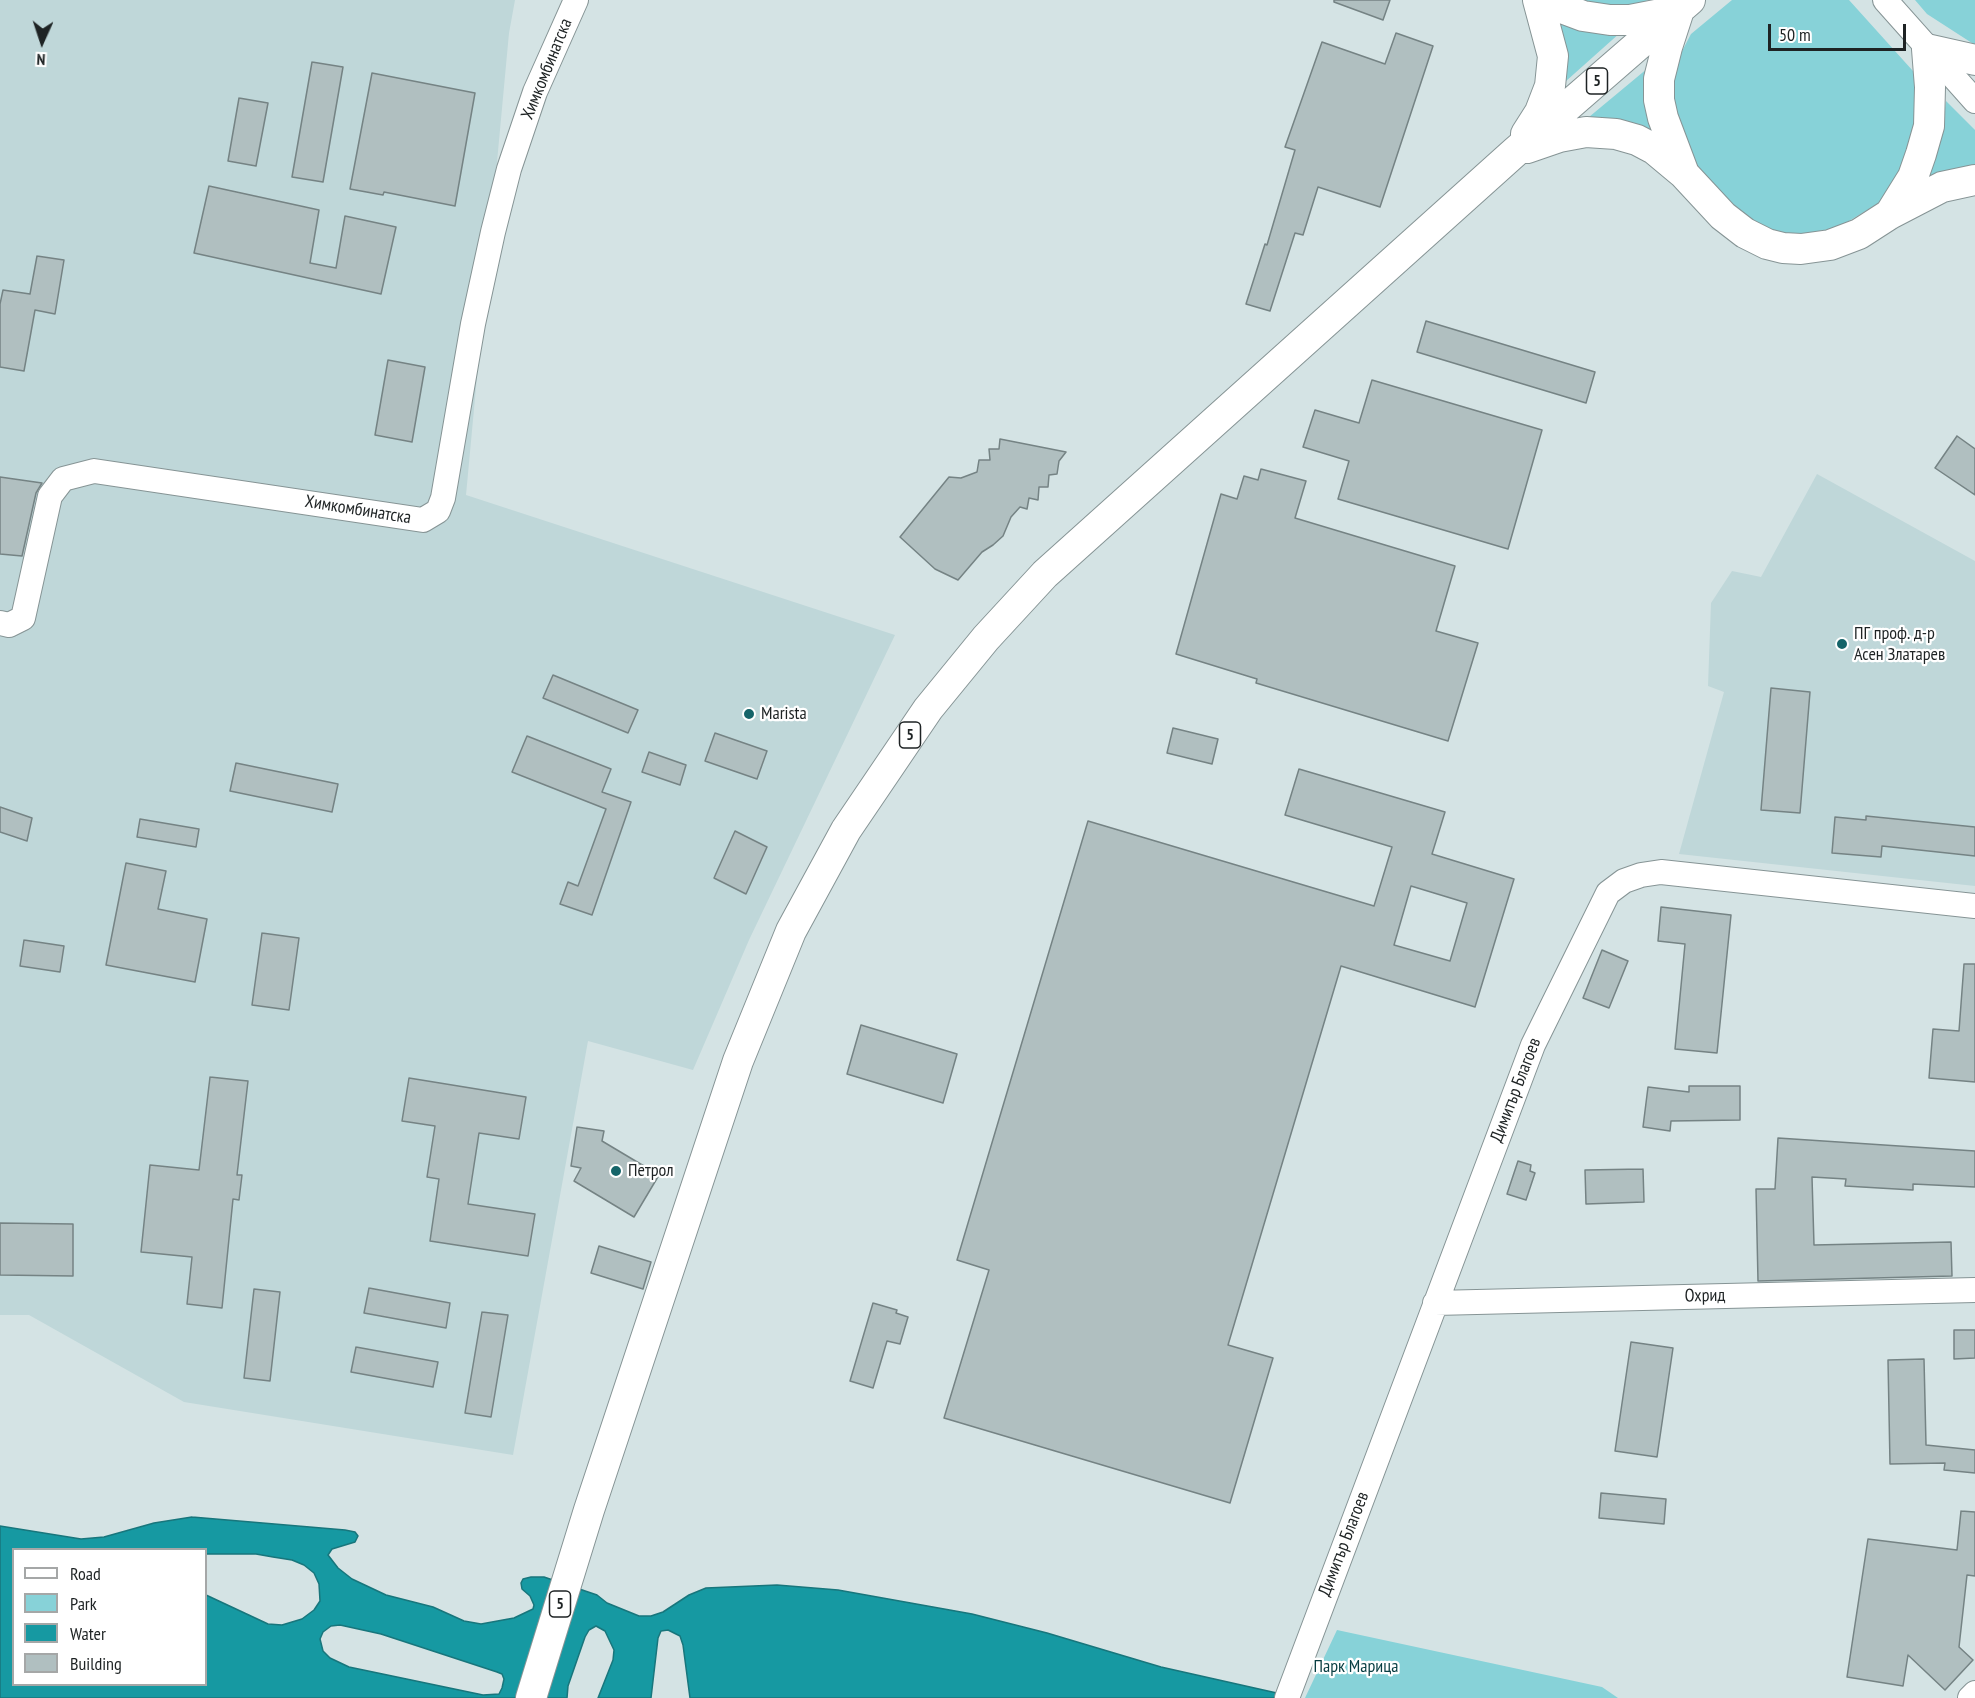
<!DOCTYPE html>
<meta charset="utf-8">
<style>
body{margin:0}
#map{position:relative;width:1975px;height:1698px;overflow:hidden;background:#d4e3e4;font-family:"PT Sans Narrow",sans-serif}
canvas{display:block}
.legend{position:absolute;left:12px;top:1548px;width:195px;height:138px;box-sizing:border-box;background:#fff;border:2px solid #a5a7a7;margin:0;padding:8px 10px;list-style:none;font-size:18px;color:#1e2324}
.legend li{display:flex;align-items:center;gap:12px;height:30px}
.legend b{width:30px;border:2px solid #a5a7a7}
.north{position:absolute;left:12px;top:12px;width:60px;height:60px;-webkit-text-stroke:4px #fff;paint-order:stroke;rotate:183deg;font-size:16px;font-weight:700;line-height:24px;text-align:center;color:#1e2324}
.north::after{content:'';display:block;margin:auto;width:21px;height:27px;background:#1e2324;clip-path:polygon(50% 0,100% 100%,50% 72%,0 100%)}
.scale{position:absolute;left:1768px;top:24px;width:138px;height:27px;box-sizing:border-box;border:3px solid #1e2324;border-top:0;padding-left:8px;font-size:18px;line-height:21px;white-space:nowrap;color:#1e2324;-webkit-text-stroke:4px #fff;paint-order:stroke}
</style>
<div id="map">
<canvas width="1975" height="1698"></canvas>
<ul class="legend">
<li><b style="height:8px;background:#fff"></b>Road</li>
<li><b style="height:16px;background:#87d2d8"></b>Park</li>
<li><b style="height:16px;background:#1699a2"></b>Water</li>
<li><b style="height:16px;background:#b0bfc0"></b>Building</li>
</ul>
<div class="north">N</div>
<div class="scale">50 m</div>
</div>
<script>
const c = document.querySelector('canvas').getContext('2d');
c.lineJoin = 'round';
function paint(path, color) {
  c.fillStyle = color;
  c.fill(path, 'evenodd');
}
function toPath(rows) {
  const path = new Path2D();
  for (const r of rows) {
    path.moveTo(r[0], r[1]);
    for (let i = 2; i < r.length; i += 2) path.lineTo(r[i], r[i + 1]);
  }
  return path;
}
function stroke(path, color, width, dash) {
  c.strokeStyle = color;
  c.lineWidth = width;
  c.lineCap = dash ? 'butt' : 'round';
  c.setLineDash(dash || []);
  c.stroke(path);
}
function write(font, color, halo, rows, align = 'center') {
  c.font = font + ' "PT Sans Narrow",sans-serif';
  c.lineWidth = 4.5;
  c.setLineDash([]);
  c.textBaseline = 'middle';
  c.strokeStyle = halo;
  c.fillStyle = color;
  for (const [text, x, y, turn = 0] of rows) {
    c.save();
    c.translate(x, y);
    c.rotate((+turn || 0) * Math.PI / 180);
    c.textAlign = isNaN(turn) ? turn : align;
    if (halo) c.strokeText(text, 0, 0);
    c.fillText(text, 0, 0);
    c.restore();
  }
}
paint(toPath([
 [0,0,515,0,509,33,466,495,895,635,749,940,693,1070,588,1041,513,1455,184,1402,29,1315,0,1315],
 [1817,474,1975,561,1975,886,1679,854,1724,692,1708,686,1711,603,1732,571,1761,577]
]), '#bfd7d9');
paint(toPath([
 [1575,0,1649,0,1615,10],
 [1732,0,1849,0,1922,81,1919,138,1892,195,1839,227,1795,236,1751,225,1697,168,1674,113,1670,74,1691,34],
 [1915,0,1975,0,1975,45,1927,14],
 [1549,15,1621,32,1556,90],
 [1648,68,1657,139,1583,122],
 [1946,101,1975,130,1975,174,1915,194,1942,128],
 [1337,1630,1602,1687,1618,1698,1305,1698]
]), '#87d2d8');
const water = toPath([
 [192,1517,345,1530,355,1532,358,1536,355,1542,332,1549,328,1555,338,1568,352,1579,386,1595,433,1607,464,1621,481,1624,514,1618,533,1609,534,1605,530,1596,522,1589,521,1583,523,1579,531,1577,544,1577,597,1595,607,1603,639,1616,651,1616,663,1612,689,1595,706,1588,777,1585,838,1590,972,1614,1047,1633,1161,1667,1299,1698,690,1698,683,1645,680,1636,668,1630,661,1631,658,1638,651,1698,598,1698,613,1660,614,1650,605,1631,596,1626,589,1630,585,1637,568,1686,567,1698,0,1698,0,1526,81,1539,104,1537,154,1523,192,1517],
 [14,1550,206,1550,206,1554,256,1554,273,1557,292,1560,304,1565,314,1573,319,1584,320,1601,314,1610,302,1619,282,1625,268,1624,206,1595,206,1684,14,1684,14,1550],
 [340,1625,381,1634,497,1672,502,1674,504,1679,502,1688,499,1694,483,1695,349,1667,330,1658,323,1651,320,1639,323,1632,331,1626,340,1625]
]);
paint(water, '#1699a2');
stroke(water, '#18767c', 1.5);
const building = toPath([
 [1334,0,1390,0,1383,20,1334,2,1334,0],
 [1396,33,1433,46,1380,207,1318,187,1303,235,1295,233,1270,311,1246,304,1265,244,1267,245,1295,150,1285,147,1322,42,1385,64,1396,33],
 [312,62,343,67,323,182,292,177,312,62],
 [372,73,475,93,455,206,384,192,383,195,350,189,372,73],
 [239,98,268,103,256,166,228,161,239,98],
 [209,186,319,210,310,263,336,268,345,216,396,227,381,294,194,253,209,186],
 [37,256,64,260,55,314,35,310,24,371,0,367,0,304,3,290,30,294,37,256],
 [1426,321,1595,372,1586,403,1417,352,1426,321],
 [388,360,425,367,412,442,375,435,388,360],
 [1372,380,1542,430,1508,549,1338,499,1349,461,1303,447,1315,410,1359,423,1372,380],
 [1957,436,1975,449,1975,495,1935,468,1957,436],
 [1000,439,1066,452,1059,461,1057,474,1049,475,1048,487,1039,487,1038,500,1029,498,1027,509,1020,507,1011,517,1003,536,993,545,982,552,958,580,935,569,900,537,949,477,961,478,977,472,979,460,990,460,989,449,999,449,1000,439],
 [1261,469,1306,481,1295,518,1455,566,1436,631,1478,643,1448,741,1256,683,1257,679,1176,654,1221,494,1237,499,1244,476,1258,480,1261,469],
 [0,477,42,483,36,493,22,556,0,554,0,477],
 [553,675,638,710,628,733,543,698,553,675],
 [1771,688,1810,692,1800,813,1761,810,1771,688],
 [1173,728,1218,739,1212,764,1167,753,1173,728],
 [715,733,767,751,757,779,705,761,715,733],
 [527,736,611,769,602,792,631,802,592,915,560,904,568,882,578,886,606,809,512,772,527,736],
 [649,752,686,765,680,785,642,772,649,752],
 [236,763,338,784,332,812,230,791,236,763],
 [1299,769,1445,812,1432,854,1514,879,1475,1007,1341,966,1228,1345,1273,1358,1230,1503,944,1418,989,1270,957,1260,1088,821,1374,906,1392,847,1285,815,1299,769],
 [1411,886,1467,903,1450,961,1394,945,1411,886],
 [0,807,32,818,27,841,0,832,0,807],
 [1866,816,1975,827,1975,856,1882,846,1881,857,1832,853,1835,817,1866,820,1866,816],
 [140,819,199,829,196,847,137,837,140,819],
 [735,831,767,847,746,894,714,878,735,831],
 [126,863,166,871,158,909,207,919,195,982,106,965,126,863],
 [1661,907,1731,915,1717,1053,1675,1049,1685,944,1658,941,1661,907],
 [262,933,299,938,289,1010,252,1005,262,933],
 [24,940,64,946,60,972,20,966,24,940],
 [1602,950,1628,961,1609,1008,1583,998,1602,950],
 [1964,964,1975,964,1975,1082,1929,1078,1933,1029,1959,1031,1964,964],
 [861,1025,957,1054,943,1103,847,1074,861,1025],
 [210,1077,248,1081,237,1175,242,1175,239,1200,233,1199,222,1308,187,1304,192,1257,141,1252,150,1165,199,1170,210,1077],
 [409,1078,526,1097,519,1139,479,1133,468,1204,535,1214,528,1256,430,1241,439,1179,427,1177,435,1126,402,1121,409,1078],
 [1689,1086,1740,1086,1740,1120,1671,1121,1670,1131,1643,1127,1648,1087,1689,1092,1689,1086],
 [577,1127,604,1131,602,1141,659,1175,634,1217,574,1181,581,1168,571,1166,577,1127],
 [1778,1138,1975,1151,1975,1187,1913,1184,1913,1190,1845,1186,1846,1179,1812,1177,1814,1245,1951,1242,1952,1276,1758,1281,1756,1189,1775,1189,1778,1138],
 [1518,1161,1531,1165,1530,1171,1535,1173,1526,1200,1507,1194,1518,1161],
 [1643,1169,1644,1202,1586,1204,1585,1170,1643,1169],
 [0,1223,73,1224,73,1276,0,1275,0,1223],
 [599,1246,651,1262,643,1289,591,1273,599,1246],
 [369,1288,450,1303,446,1328,364,1313,369,1288],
 [254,1289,280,1292,270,1381,244,1378,254,1289],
 [873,1303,897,1310,896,1313,908,1317,900,1344,887,1341,873,1388,850,1381,873,1303],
 [482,1312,508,1315,491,1417,465,1413,482,1312],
 [1954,1330,1975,1330,1975,1358,1954,1359,1954,1330],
 [1631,1342,1673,1348,1657,1457,1615,1451,1631,1342],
 [356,1347,438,1362,433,1387,351,1372,356,1347],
 [1924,1359,1926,1445,1975,1450,1975,1473,1944,1470,1945,1463,1890,1464,1888,1360,1924,1359],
 [1601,1493,1666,1499,1664,1524,1599,1518,1601,1493],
 [1961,1511,1975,1512,1975,1576,1967,1575,1959,1647,1973,1660,1945,1690,1908,1655,1903,1686,1847,1677,1868,1539,1957,1550,1961,1511]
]);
paint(building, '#b0bfc0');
stroke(building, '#758384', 1.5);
const minor = toPath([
 [1885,0,1975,101],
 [0,623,9,625,23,618,50,496,63,479,94,471,423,520,438,511,443,498,473,324,493,232,509,169,535,92,576,0],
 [1435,1303,1975,1290],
 [1287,1698,1533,1045,1608,893,1624,881,1641,875,1661,872,1975,906],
 [1970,1698,1975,1693]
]);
const major = toPath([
 [1551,0,1559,7,1583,16,1610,20,1630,20,1676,11],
 [1679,10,1667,47,1659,79,1659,100,1663,118,1683,171],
 [1526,134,1540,112,1550,86,1553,56,1538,0],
 [1527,148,1559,137,1586,132,1616,134,1637,140,1654,149,1684,174,1723,216,1745,233,1767,244,1783,248,1801,249,1830,245,1859,234,1890,214,1942,187,1975,180],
 [1890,214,1913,177,1921,154,1929,126,1930,87,1927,49,1975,60],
 [531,1698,589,1510,738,1061,791,931,846,830,928,709,986,638,1045,574,1515,152,1690,0]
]);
stroke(minor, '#869495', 26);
stroke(major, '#869495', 32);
stroke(minor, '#fff', 24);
stroke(major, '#fff', 30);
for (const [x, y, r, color] of [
 [1842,644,6,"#156469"],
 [749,714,6,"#156469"],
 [616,1171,6,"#156469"]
]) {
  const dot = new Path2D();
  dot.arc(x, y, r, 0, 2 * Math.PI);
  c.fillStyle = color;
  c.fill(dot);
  stroke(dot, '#fff', 2);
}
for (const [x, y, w] of [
 [1597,81,21],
 [910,735,21],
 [560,1604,21]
]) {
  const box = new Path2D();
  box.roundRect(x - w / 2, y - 13, w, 26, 4.5);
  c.fillStyle = '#fff';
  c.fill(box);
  stroke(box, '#1e2324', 1.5);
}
write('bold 16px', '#1e2324', null, [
 ["5",1597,81],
 ["5",910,735],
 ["5",560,1604]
]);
write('18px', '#1e2324', '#fff', [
 ["Химкомбинатска",547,69,-68],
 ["Химкомбинатска",358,510,9],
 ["Димитър Благоев",1516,1090,-69],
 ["Охрид",1705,1296,-1],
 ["Димитър Благоев",1344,1544,-69]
]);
write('18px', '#1e2324', '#fff', [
 ["ПГ проф. д-р",1854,634],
 ["Асен Златарев",1854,655],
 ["Marista",761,714],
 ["Петрол",628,1171]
], 'left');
write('18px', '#083e42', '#fff', [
 ["Парк Марица",1356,1667]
]);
</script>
